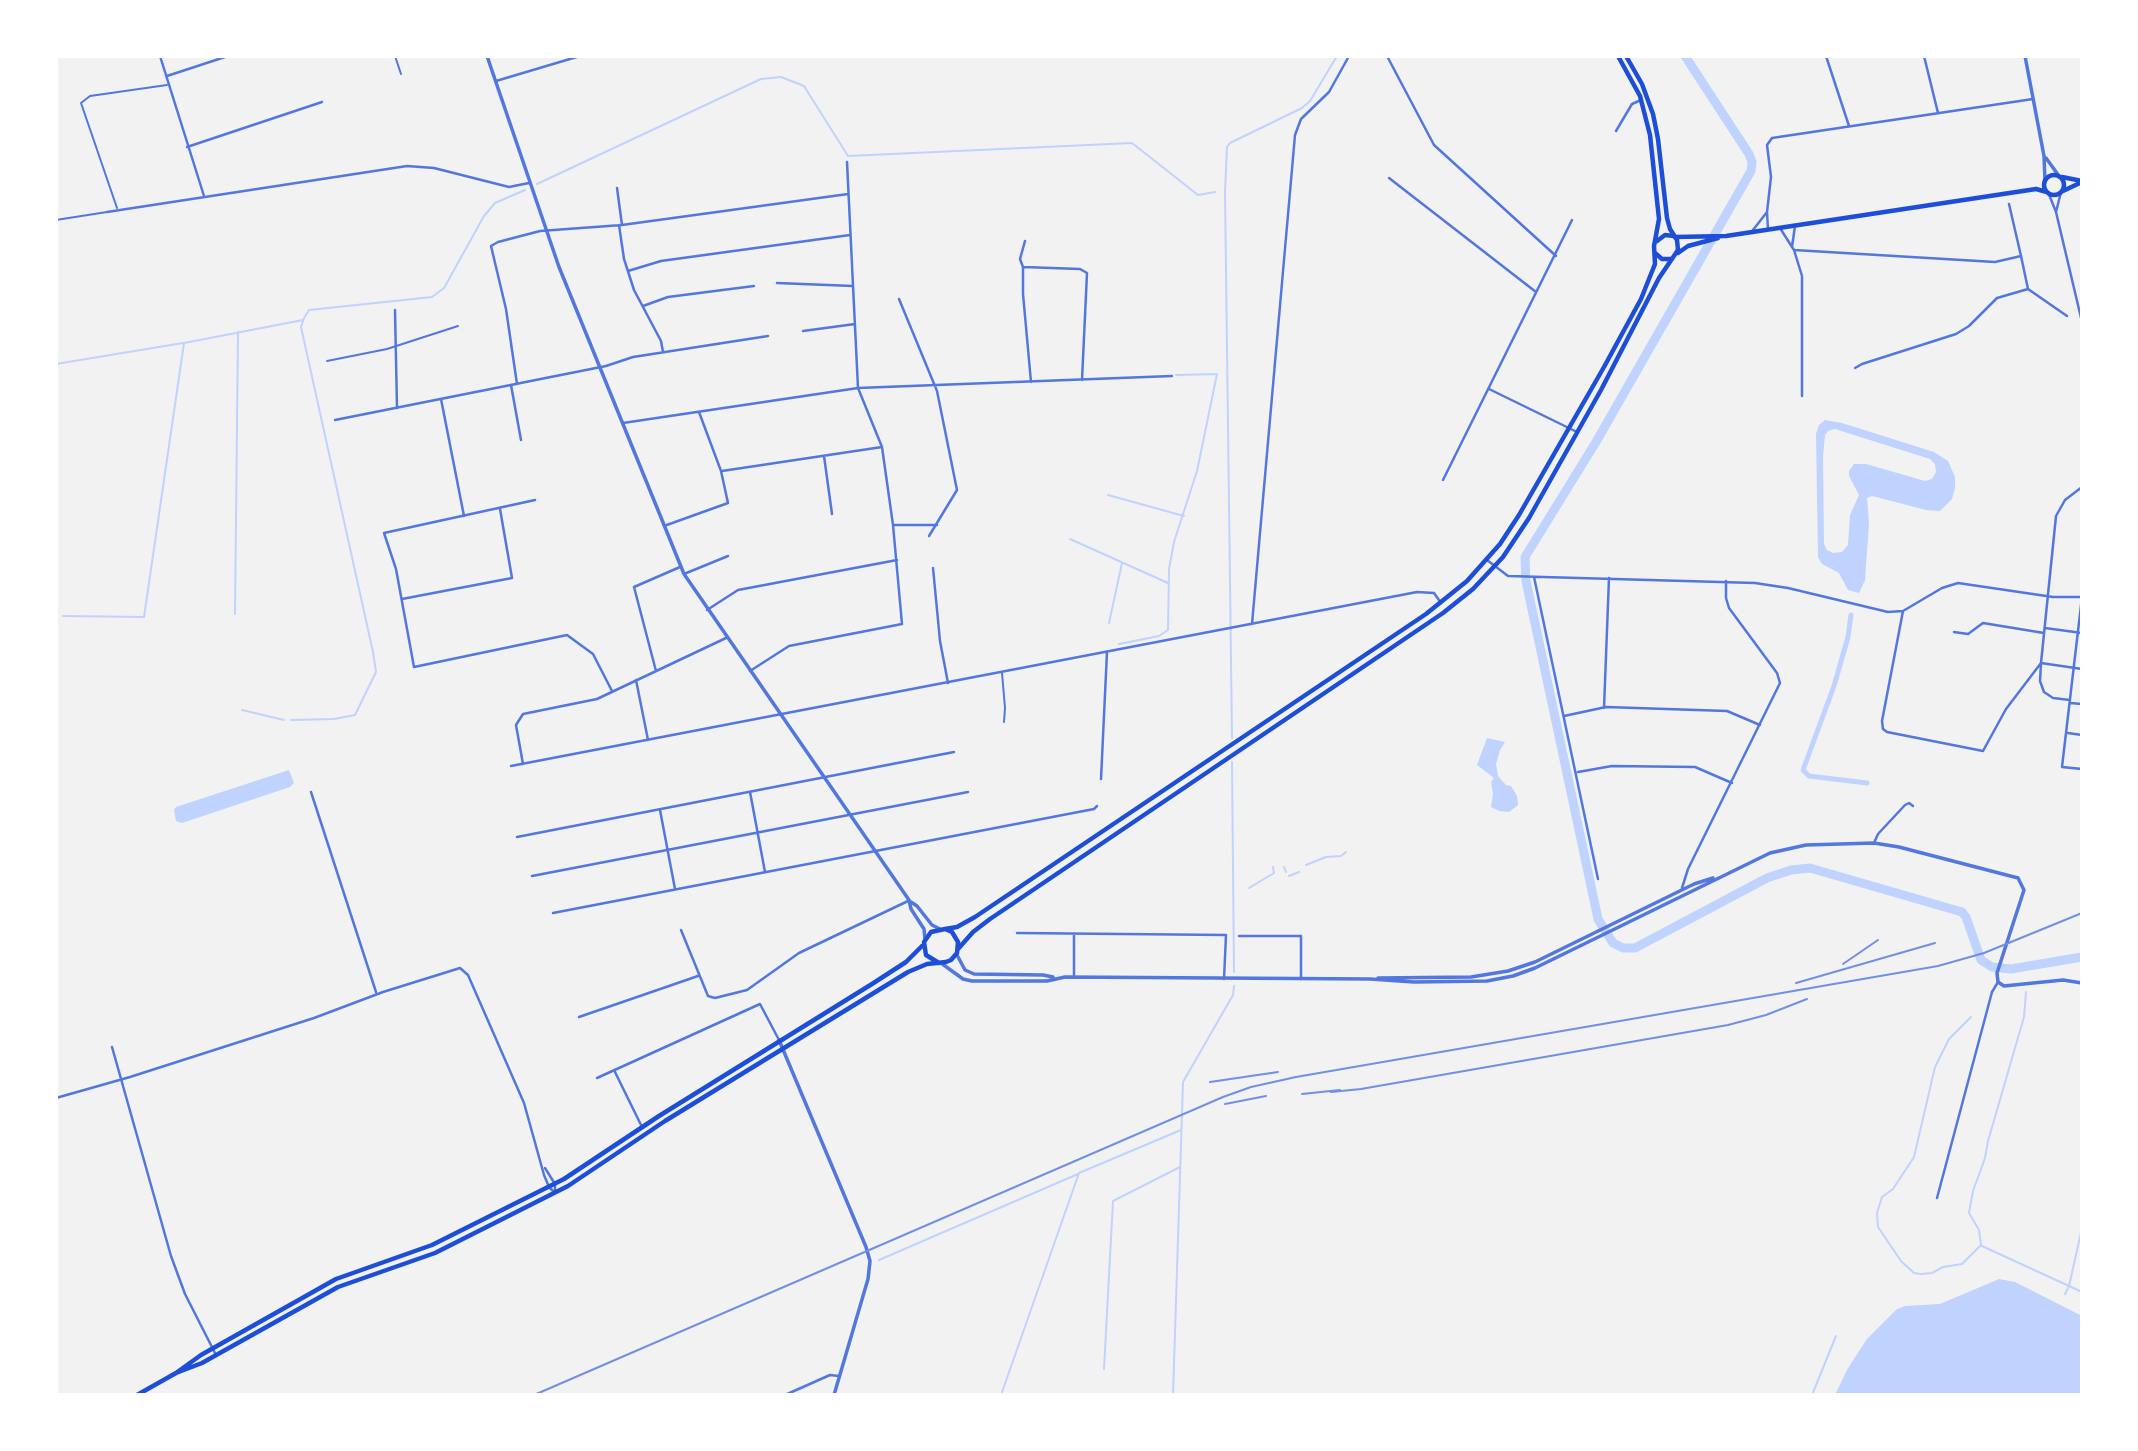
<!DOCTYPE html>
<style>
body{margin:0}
#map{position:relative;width:2138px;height:1451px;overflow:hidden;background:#f2f2f2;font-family:Poppins,sans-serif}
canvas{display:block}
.frame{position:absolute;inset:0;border:58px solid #fff;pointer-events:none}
</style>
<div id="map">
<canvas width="2138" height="1451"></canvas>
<div class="frame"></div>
</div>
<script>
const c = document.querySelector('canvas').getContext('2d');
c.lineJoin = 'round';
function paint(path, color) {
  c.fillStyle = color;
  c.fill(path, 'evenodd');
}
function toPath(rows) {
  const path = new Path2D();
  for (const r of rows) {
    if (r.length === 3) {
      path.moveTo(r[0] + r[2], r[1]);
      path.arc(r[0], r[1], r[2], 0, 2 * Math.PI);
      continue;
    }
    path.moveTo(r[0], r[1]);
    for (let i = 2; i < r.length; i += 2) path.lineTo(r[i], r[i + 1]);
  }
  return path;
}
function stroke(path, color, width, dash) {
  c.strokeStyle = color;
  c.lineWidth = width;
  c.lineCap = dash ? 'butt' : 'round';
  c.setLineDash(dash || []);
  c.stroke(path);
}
paint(toPath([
 [1825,420,1842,423,1934,452,1948,461,1955,477,1955,488,1952,499,1940,511,1926,510,1872,496,1867,498,1869,523,1865,580,1859,593,1848,590,1839,573,1822,564,1818,557,1816,434,1819,425],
 [1835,429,1930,459,1935,464,1936,472,1932,479,1925,481,1866,464,1854,464,1849,471,1849,476,1859,495,1850,515,1848,545,1842,552,1833,553,1827,550,1824,544,1823,456,1825,435,1828,431],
 [1487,738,1505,742,1500,750,1496,764,1498,776,1506,785,1511,786,1517,796,1518,805,1509,812,1499,811,1491,807,1493,794,1491,782,1494,778,1477,765],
 [289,770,294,783,290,787,182,823,176,821,174,810,176,807],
 [1999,1279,2015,1282,2082,1316,2082,1395,1835,1395,1848,1368,1867,1339,1897,1309,1905,1306,1940,1304]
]), '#bfd3fe');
stroke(toPath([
 [537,184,761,79,781,77,804,86,848,156,1132,143,1198,195,1215,192],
 [56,364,183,343],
 [1176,375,1217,374],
 [1108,495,1184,516],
 [1070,539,1168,583],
 [235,614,238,332],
 [63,616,144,617,184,343,303,320,309,310,432,297,444,288,484,216,495,203,525,190],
 [1109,623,1122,563],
 [1119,644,1159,636,1168,630,1169,569,1174,542,1197,471,1217,374],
 [242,710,284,720],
 [291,720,334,719,355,715,376,672,373,652,301,327,303,321],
 [1232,738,1225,192,1227,147,1230,143,1302,108,1310,101,1337,56],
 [1232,762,1234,972],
 [1306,865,1326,857,1341,856,1346,852],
 [1284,867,1286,872],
 [1289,876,1299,872],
 [1249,888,1274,873,1273,867],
 [1971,1017,1949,1039,1935,1067,1914,1157,1893,1189,1882,1197,1877,1213,1878,1227,1901,1261,1914,1273,1921,1274,1932,1273,1943,1267,1962,1264,1981,1245,1979,1230,1969,1213,1973,1191,1985,1158,1988,1141,2024,1017,2026,992],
 [1982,1246,2082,1292],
 [879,1260,1078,1174],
 [2065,1294,2069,1286,2082,1228],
 [1104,1369,1113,1201,1180,1167],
 [1001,1395,1079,1173,1181,1130],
 [1173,1395,1183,1082,1233,995,1234,986],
 [1812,1395,1836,1336]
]), '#bfd3fe', 2);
stroke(toPath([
 [1851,615,1848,637,1834,686,1803,770,1809,776,1867,783]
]), '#bfd3fe', 5);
stroke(toPath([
 [1685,56,1749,154,1752,162,1751,171,1596,442,1525,557,1526,581,1598,919,1613,943,1623,948,1635,948,1767,878,1791,870,1810,868,1962,912,1966,917,1981,960,1992,967,2011,969,2082,957]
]), '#bfd3fe', 9);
stroke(toPath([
 [395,56,401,74],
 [117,208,81,103,90,96,167,85],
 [56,220,107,212],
 [327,361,387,349,458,326],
 [1002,673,1005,708,1004,722]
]), '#5277de', 2);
stroke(toPath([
 [2021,256,2028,289,2067,316],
 [1855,368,1862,364,1956,334,1969,326,1997,298,2028,289],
 [1937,1198,1992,992]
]), '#5277de', 2.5);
stroke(toPath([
 [160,56,204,196],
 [1387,56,1434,145,1556,256],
 [1826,56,1849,126],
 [1924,56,1938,113],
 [167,76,228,56],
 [496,81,580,56],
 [1616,131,1632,104,1641,100],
 [187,147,322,102],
 [1389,178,1536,292],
 [617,188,622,225],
 [2048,192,2056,212,2082,322],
 [107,212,407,166,434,168,509,187,529,183],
 [1767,212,1768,229],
 [2056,212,2061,192],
 [619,225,624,259,634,290,661,341,663,352],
 [1780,228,1792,247,1795,226],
 [1753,230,1767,212,1771,177,1767,145,1772,138,2033,99],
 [1025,241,1020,259,1023,267,1023,294,1031,382],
 [1792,247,1794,250,1995,262,2021,256,2009,204],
 [1794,250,1802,276,1802,396],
 [1023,267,1080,269,1087,273,1082,380],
 [628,271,661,261,850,235],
 [777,283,853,286],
 [899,299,937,391,957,490,929,536],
 [643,306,668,297,754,286],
 [395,310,397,408],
 [803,331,855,324],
 [517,384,506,309,491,246,498,242,540,231,622,225,848,194],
 [511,385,521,440],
 [1489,389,1577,432],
 [441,399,464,516],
 [335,420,606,366,633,357,768,336],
 [623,423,858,388,1172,376],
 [824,456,832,514],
 [722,471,882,447],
 [1443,480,1572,220],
 [535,500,384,533,396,569,414,667,567,635,593,654,612,691],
 [893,525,937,525],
 [664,526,728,503,721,471,699,412],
 [1487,560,1508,576,1755,583,1788,588,1888,612,1903,611,1942,588,1958,583,2053,597,2082,597,2062,767,2082,769],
 [933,568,940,641,948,683],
 [684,574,728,556],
 [1534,577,1598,879],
 [402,599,512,578,500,509],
 [707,610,738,590,897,560],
 [1903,611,1882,721,1883,729,1887,732,1983,751,2006,709,2041,663],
 [1252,624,1295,135,1301,119,1329,92,1349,56],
 [2045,628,2082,633],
 [1954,632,1968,634,1983,623,2044,633],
 [2041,663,2082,669],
 [656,671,634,587,680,567],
 [750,671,789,646,902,624,893,525,882,447,858,388,847,162],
 [636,680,648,740],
 [2070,700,2053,698,2044,692,2040,681,2041,663,2056,516,2065,500,2082,487],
 [2070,703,2082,704],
 [1604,708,1609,578],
 [1564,716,1606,707,1727,711,1760,725],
 [2068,733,2082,735],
 [523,764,516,725,523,714,597,699,726,638],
 [511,766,1417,592,1434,593,1441,603],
 [1578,772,1612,766,1695,767,1732,783],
 [1101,779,1107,652],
 [311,792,376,992],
 [750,792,765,872],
 [660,810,675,889],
 [517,837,954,752],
 [1874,843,1878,834,1905,805,1909,803,1913,806],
 [532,876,968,792],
 [1682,888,1688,869,1780,683,1777,673,1729,608,1726,598,1726,581],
 [553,913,1094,809,1097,806],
 [681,930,708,996,715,998,747,990,799,953,908,901],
 [1017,933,1226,935,1224,979],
 [1239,936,1301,936,1301,979],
 [1074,977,1074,935],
 [1992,992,1998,982],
 [579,1017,698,976],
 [112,1047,171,1256,185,1294,216,1355],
 [614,1070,642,1127],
 [597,1078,760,1004,779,1040],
 [56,1098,130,1077,314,1018,383,992,460,968,468,975,524,1103,544,1175,549,1187,555,1193],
 [545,1168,555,1184,555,1193],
 [785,1395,830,1375,839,1376]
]), '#5277de', 2.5);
stroke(toPath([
 [487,56,559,267,684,574,909,900,911,909,924,929,925,939],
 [2025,56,2044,156,2045,181],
 [2046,158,2059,176],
 [911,902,917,906,932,925,940,929],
 [957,955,965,970,974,974,1043,975,1053,977],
 [941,963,963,979,972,981,1047,981,1065,977,1370,979,1414,982,1487,981,1513,976,1535,968,1770,853,1806,845,1874,843,1899,847,2018,878,2024,890,1997,973,1998,982,2004,986,2063,980,2082,983],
 [1378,978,1471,977,1508,971,1535,962,1694,884,1713,878],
 [779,1040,866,1247,870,1261,868,1279,834,1395]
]), '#5277de', 3.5);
stroke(toPath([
 [2054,185,10],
 [2062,177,2082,181],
 [2063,191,2082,182],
 [1675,237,1726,236,2036,189,2047,192],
 [1678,253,1688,246,1718,238]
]), '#1d4ed8', 4.5);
stroke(toPath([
 [1657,241,1665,235,1674,236],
 [1655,253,1662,259,1671,259],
 [945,929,957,927,975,917,1426,614,1467,581,1500,544,1519,515,1604,367,1641,299,1655,264,1654,246,1659,219,1650,135,1640,96,1618,56],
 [958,949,973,932,990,919,1443,613,1473,589,1503,557,1529,518,1601,390,1659,278,1678,250,1677,240,1670,229,1667,218,1658,139,1653,114,1642,84,1626,56],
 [176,1373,202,1363,338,1287,435,1253,568,1186,665,1121,908,972,927,964,946,962,951,960,957,953,958,942,952,932,945,929,931,932,924,942,926,955,939,963],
 [137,1395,176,1373,201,1355,336,1279,432,1245,564,1179,659,1116,872,984,906,962,922,946]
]), '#1d4ed8', 4.5);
stroke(toPath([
 [1843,964,1878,940],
 [1796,983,1935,943],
 [1210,1082,1278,1072],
 [1331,1092,1361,1089,1728,1025,1766,1015,1807,999],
 [1302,1094,1340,1090],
 [1225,1104,1266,1096],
 [534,1395,1223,1097,1251,1087,1296,1077,1938,966,1984,953,2082,913]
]), '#7290e2', 2);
</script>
